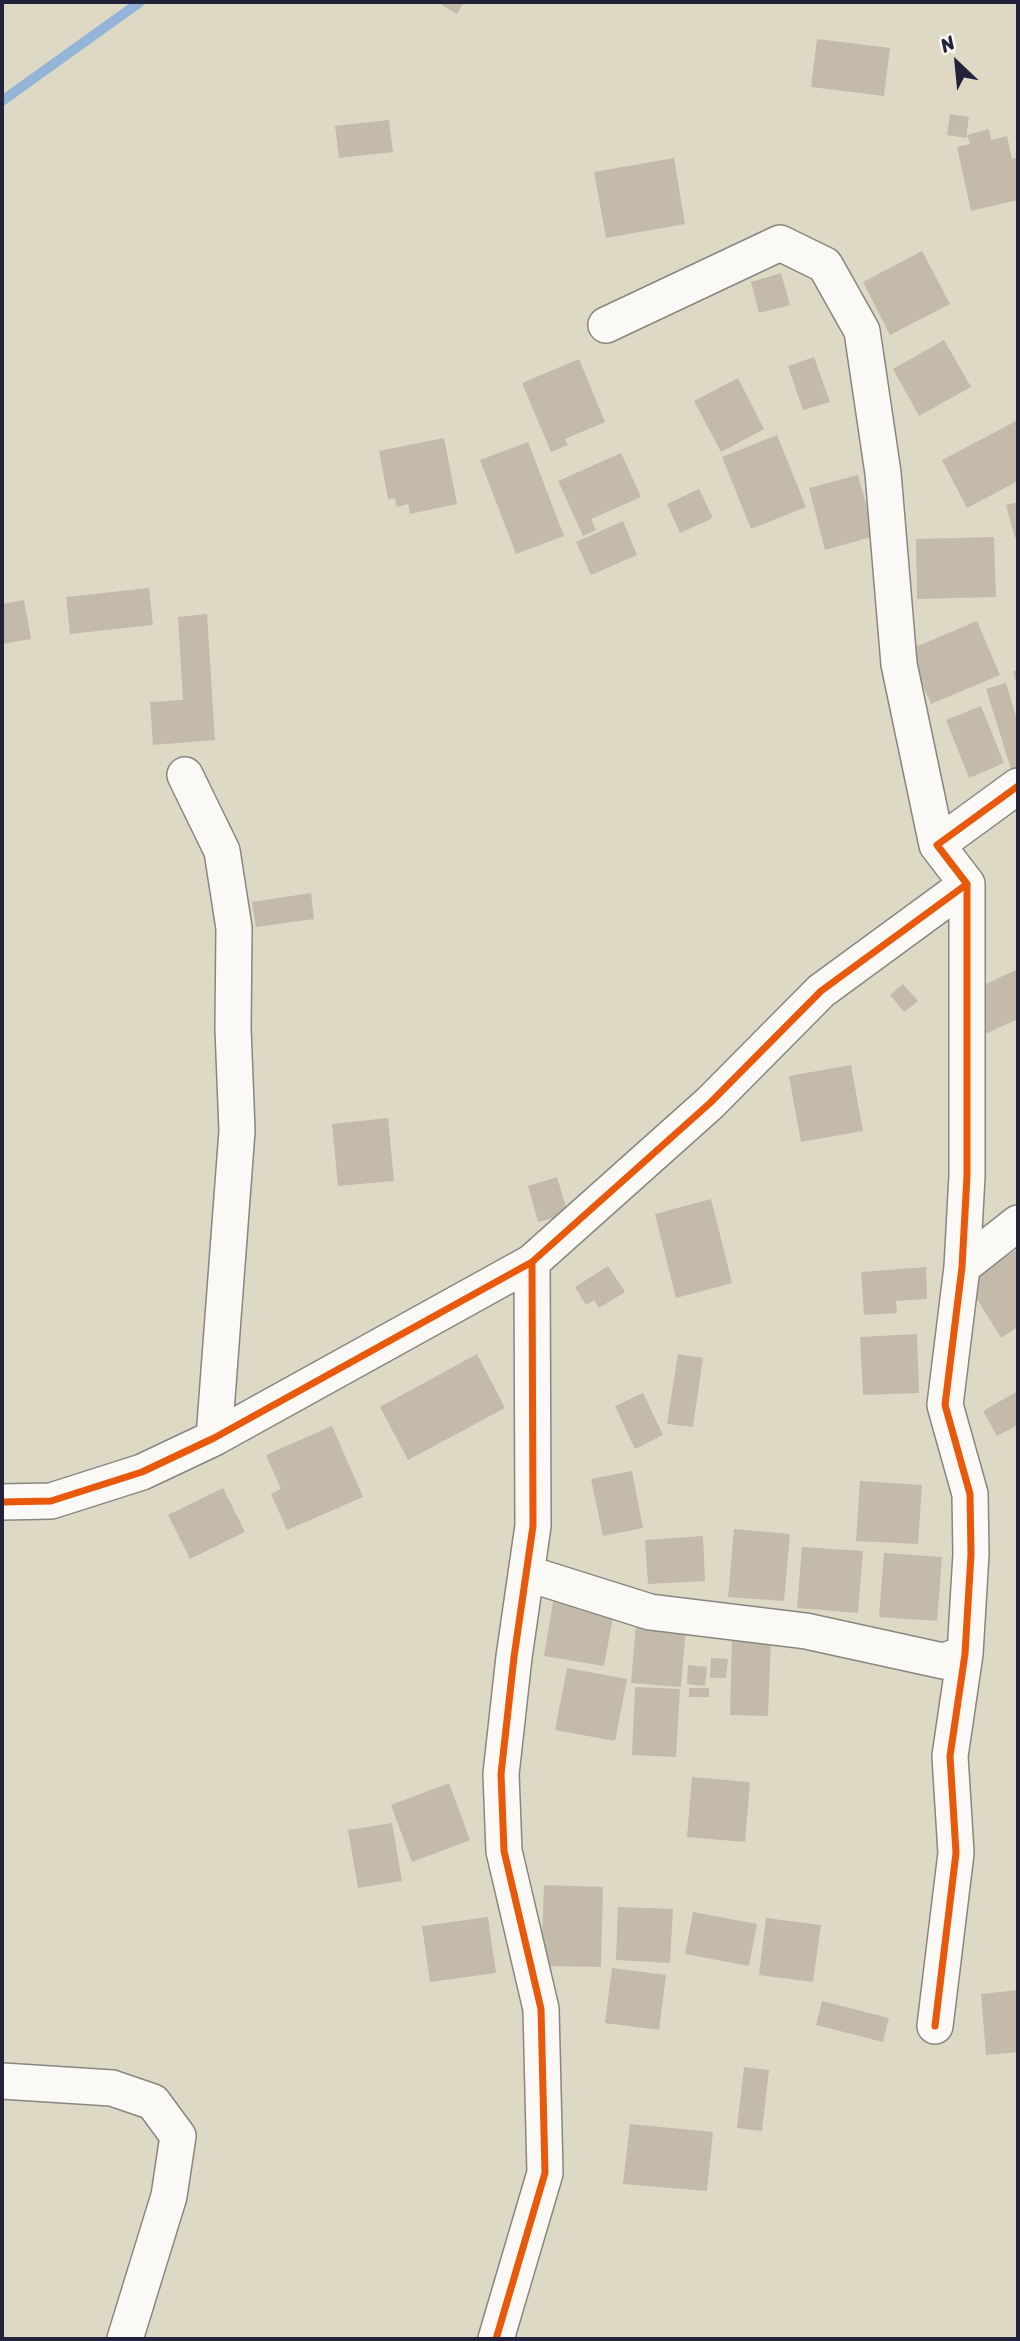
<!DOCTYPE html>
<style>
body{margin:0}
#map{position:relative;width:1020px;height:2341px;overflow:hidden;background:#ded9c4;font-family:Sriracha,sans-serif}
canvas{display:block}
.frame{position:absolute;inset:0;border:4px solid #22223b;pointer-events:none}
.north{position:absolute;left:922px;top:28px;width:70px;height:70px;-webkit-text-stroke:5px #f6f6f2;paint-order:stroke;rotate:334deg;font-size:19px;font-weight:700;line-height:28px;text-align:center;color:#22223b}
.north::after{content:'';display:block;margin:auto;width:24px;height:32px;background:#22223b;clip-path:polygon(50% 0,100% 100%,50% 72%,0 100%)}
</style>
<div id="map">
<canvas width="1020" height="2341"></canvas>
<div class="frame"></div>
<div class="north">N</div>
</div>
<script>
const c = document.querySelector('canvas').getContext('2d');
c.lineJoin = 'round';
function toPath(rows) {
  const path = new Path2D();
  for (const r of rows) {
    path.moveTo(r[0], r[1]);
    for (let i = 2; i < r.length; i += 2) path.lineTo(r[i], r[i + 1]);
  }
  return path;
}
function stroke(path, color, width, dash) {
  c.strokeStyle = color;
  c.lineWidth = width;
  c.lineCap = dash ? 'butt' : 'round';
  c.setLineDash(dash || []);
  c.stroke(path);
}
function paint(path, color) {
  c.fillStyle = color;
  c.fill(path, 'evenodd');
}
stroke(toPath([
 [2,101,140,2]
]), '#94b5d7', 10);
paint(toPath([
 [437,2,464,2,457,14],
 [817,39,890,48,884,96,811,87],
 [950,114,969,117,966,138,947,135],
 [389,120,393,152,339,158,335,126],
 [989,129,991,140,1007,136,1012,159,1018,157,1018,200,971,211,957,147,970,144,967,135],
 [674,158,685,224,606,238,594,172],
 [922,251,950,304,890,335,863,282],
 [781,273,790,305,759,313,751,282],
 [944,340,971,387,919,416,893,369],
 [814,357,830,402,803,410,788,366],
 [579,359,605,422,565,439,568,445,551,452,522,383],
 [738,378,764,429,721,452,694,401],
 [1018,420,1018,481,967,508,942,460],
 [777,435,806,507,751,529,722,457],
 [444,438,457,504,410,514,408,504,397,507,395,498,388,499,379,451],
 [528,442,564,536,516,554,480,460],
 [621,453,641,497,591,519,596,530,583,536,558,481],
 [858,475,875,536,825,550,809,488],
 [699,489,713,518,680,533,667,504],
 [1018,502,1018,538,1015,538,1006,505],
 [623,521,637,555,591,575,576,542],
 [994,537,996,597,917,599,916,539],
 [149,588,153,625,70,634,66,597],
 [24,600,31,639,2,644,2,604],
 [207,614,215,740,153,745,150,702,183,700,178,617],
 [977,621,1000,675,931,704,908,650],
 [1018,670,1018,687,1017,687,1013,671],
 [1006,683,1018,723,1018,769,1012,772,986,689],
 [981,706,1004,763,969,778,946,720],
 [311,893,314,919,256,927,252,902],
 [1018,969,1018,1019,983,1035,964,994],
 [903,984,918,1001,904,1012,890,995],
 [851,1065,863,1131,801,1142,789,1076],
 [388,1118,394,1181,338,1186,332,1124],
 [557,1177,568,1214,538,1222,528,1186],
 [711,1199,732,1283,676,1298,655,1214],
 [1018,1249,1018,1327,1001,1338,966,1281],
 [608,1266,625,1292,599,1308,594,1300,586,1305,575,1287],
 [926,1267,927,1299,896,1301,897,1313,864,1315,861,1272],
 [917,1334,919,1393,863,1395,860,1337],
 [477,1354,505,1408,408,1460,380,1407],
 [678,1354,703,1358,693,1427,667,1424],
 [1018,1391,1018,1425,997,1436,983,1411],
 [643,1393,663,1435,635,1449,615,1406],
 [332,1426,363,1497,287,1530,271,1494,281,1489,266,1455],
 [632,1471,643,1528,603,1536,591,1479],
 [860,1481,922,1485,918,1544,856,1541],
 [223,1488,245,1532,190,1559,168,1515],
 [734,1529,790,1534,784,1601,728,1597],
 [703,1536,705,1581,648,1584,645,1540],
 [802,1547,863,1551,858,1613,797,1608],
 [884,1553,942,1557,937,1621,879,1617],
 [554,1596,615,1606,604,1666,544,1656],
 [636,1624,686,1628,681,1687,631,1683],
 [732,1638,771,1639,768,1716,730,1715],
 [711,1658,728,1659,726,1678,710,1678],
 [688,1665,707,1667,705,1686,687,1684],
 [567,1668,627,1679,615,1741,555,1730],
 [635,1687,680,1689,676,1757,632,1755],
 [689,1688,709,1688,709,1697,689,1697],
 [692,1777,750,1782,745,1842,687,1837],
 [449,1783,470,1840,412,1862,391,1805],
 [392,1823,402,1881,358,1888,348,1830],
 [544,1885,603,1887,601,1967,541,1966],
 [618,1907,673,1909,670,1963,616,1960],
 [693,1912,757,1924,749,1966,685,1954],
 [488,1917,496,1973,430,1982,422,1926],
 [766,1918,821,1925,813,1982,759,1975],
 [612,1968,666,1975,659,2030,605,2023],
 [1018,1990,1018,2052,986,2055,981,1994],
 [822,2001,889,2018,883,2042,816,2025],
 [744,2067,769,2070,762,2131,737,2128],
 [630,2124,713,2132,707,2191,623,2184]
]), '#c4baaa');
const minor = toPath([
 [606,325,780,243,825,265,862,331,883,473,899,664,937,845],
 [185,775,222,851,234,928,233,1028,237,1131,214,1438],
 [962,1267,1018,1223],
 [2,1502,51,1501,142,1472,214,1438,532,1262,710,1103,821,991,967,884,937,845,1018,786],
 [526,1573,650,1612,806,1631,943,1661,965,1654],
 [935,2026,956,1853,950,1756,965,1654,971,1554,970,1494,945,1405,962,1267,967,1176,967,884],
 [2,2081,112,2088,153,2102,178,2136,169,2196,125,2339],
 [496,2339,545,2173,541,2009,504,1851,501,1774,514,1657,533,1526,532,1262]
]);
stroke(minor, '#898680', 38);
stroke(minor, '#faf9f6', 35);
stroke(toPath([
 [2,1502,51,1501,142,1472,214,1438,532,1262,710,1103,821,991,967,884,937,845,1018,786],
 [935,2026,956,1853,950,1756,965,1654,971,1554,970,1494,945,1405,962,1267,967,1176,967,884],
 [496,2339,545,2173,541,2009,504,1851,501,1774,514,1657,533,1526,532,1262]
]), '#e8590c', 7);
</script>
